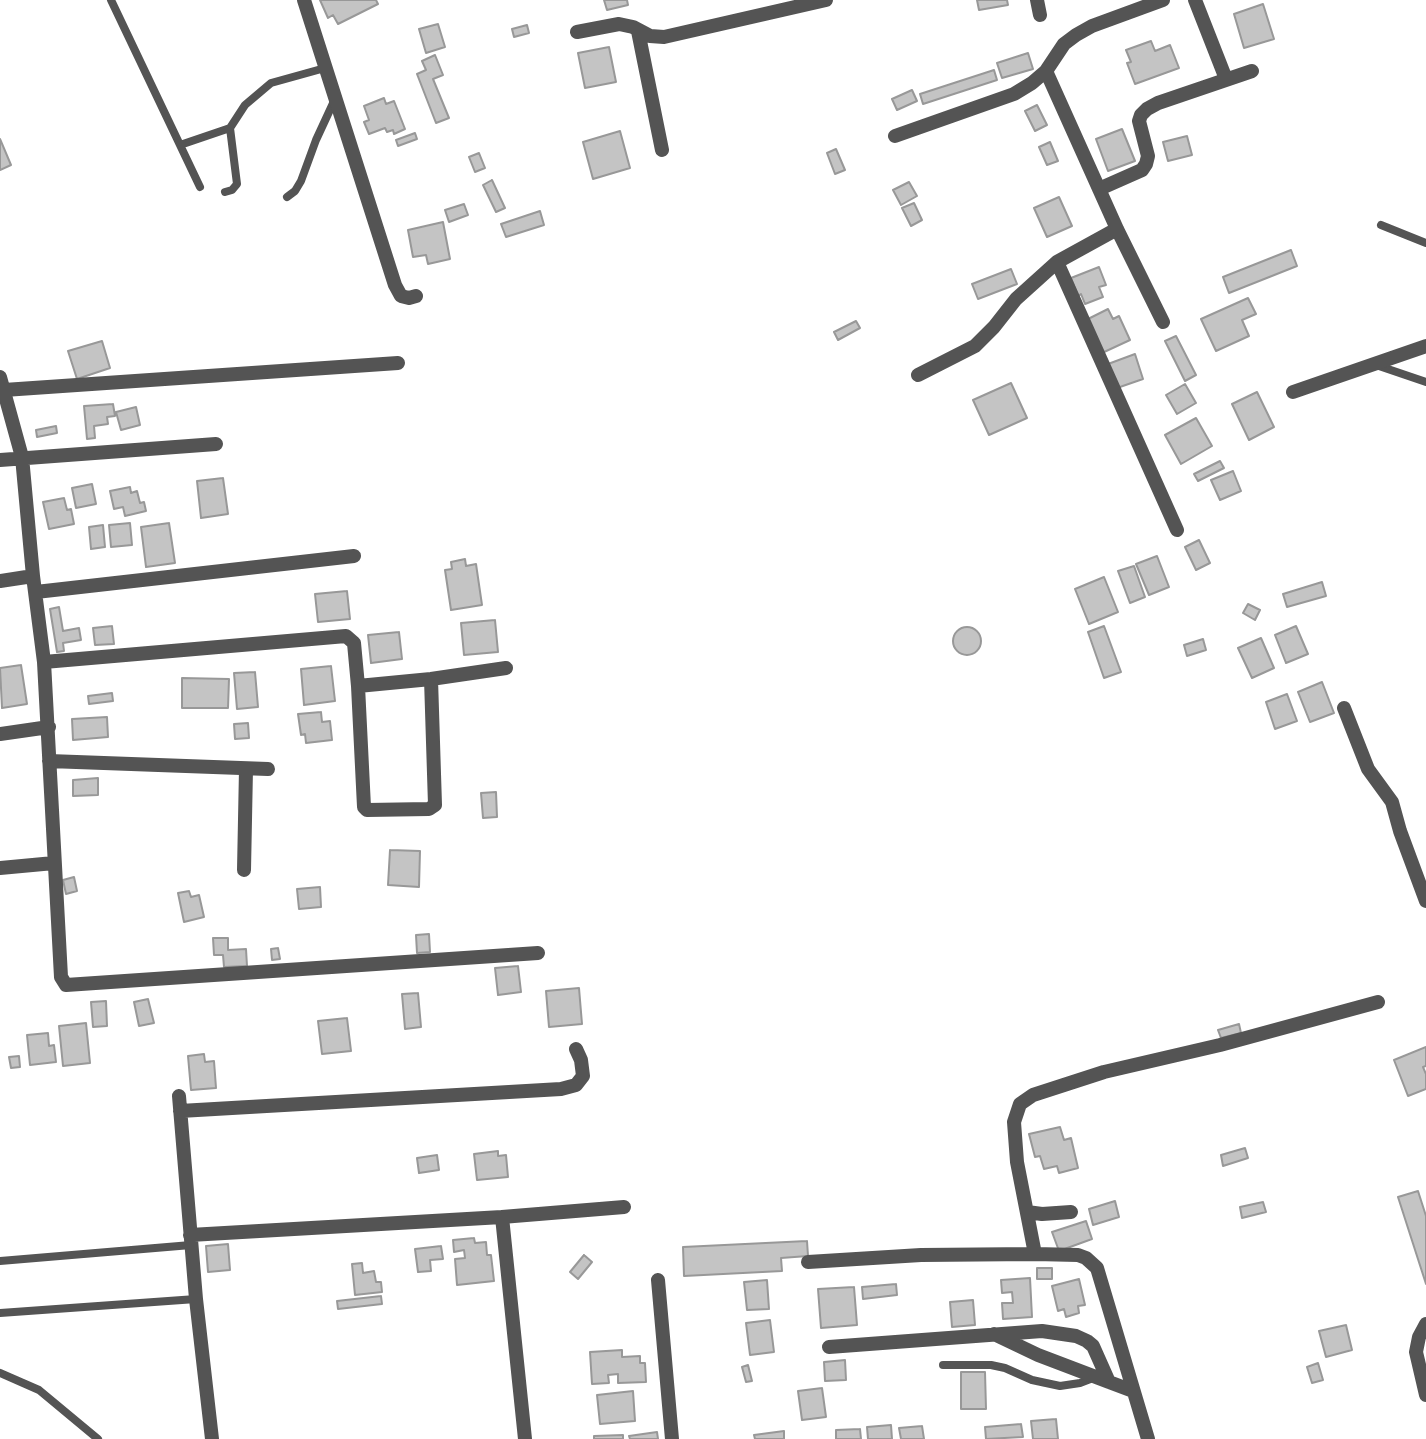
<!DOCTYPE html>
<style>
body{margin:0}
canvas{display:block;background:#fff}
</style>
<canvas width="1426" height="1439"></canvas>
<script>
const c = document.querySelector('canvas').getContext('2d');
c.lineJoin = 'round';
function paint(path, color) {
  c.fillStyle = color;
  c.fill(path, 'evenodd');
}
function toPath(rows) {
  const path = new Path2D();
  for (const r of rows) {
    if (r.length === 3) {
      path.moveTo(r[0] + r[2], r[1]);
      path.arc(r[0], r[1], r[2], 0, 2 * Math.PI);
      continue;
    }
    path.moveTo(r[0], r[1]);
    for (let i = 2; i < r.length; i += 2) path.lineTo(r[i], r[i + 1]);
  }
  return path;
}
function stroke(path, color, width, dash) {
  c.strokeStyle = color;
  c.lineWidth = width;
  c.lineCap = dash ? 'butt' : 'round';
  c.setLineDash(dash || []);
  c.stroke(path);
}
const building = toPath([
 [320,0,376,0,378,4,338,24,333,15,328,18,320,0],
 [604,0,627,0,628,5,607,10,604,0],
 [977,0,1007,0,1008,5,979,10,977,0],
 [1263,4,1274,39,1244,48,1234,14,1263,4],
 [438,24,445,47,426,53,419,29,438,24],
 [527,25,529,33,514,37,512,29,527,25],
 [1151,41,1155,51,1170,45,1179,68,1135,84,1127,63,1131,62,1126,50,1151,41],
 [609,47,616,82,585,88,578,53,609,47],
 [1028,53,1033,69,1002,78,997,63,1028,53],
 [435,55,443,75,433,79,449,118,436,123,417,74,426,70,422,61,435,55],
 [994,70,997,80,923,104,920,94,994,70],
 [912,90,917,101,897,110,892,99,912,90],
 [384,98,386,104,394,101,405,129,394,134,393,130,387,132,385,128,369,134,364,122,369,120,364,106,384,98],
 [1037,105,1047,125,1035,131,1025,111,1037,105],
 [1122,129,1135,161,1108,171,1096,139,1122,129],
 [620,131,630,168,593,179,583,142,620,131],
 [415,133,417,139,398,146,396,140,415,133],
 [1187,136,1192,155,1168,161,1163,142,1187,136],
 [0,139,11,165,0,170,0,139],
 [1050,142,1058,161,1047,165,1039,147,1050,142],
 [836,149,845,170,835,174,827,153,836,149],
 [479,153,485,168,475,172,469,157,479,153],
 [492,180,505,208,496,212,483,185,492,180],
 [909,182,917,196,901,205,893,190,909,182],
 [1059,197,1072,226,1047,237,1034,208,1059,197],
 [914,203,922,220,911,226,902,208,914,203],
 [464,204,468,215,449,222,445,210,464,204],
 [540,211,544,225,506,237,501,224,540,211],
 [443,222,450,259,428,264,426,255,413,257,408,230,443,222],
 [1291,250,1297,266,1229,293,1223,277,1291,250],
 [1099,267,1106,285,1099,287,1103,297,1085,304,1081,294,1078,296,1071,278,1099,267],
 [1011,269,1017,284,978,299,972,284,1011,269],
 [1248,298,1256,314,1242,320,1249,336,1216,351,1201,319,1248,298],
 [1108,309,1113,319,1119,316,1130,340,1102,353,1086,320,1108,309],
 [856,321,860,328,838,340,834,332,856,321],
 [1176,336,1196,375,1185,381,1165,341,1176,336],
 [102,341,110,368,77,379,68,351,102,341],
 [1135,354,1143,379,1117,388,1108,364,1135,354],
 [1011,383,1027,418,989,435,973,400,1011,383],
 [1185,384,1196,403,1177,414,1166,395,1185,384],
 [1257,392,1274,427,1249,440,1232,404,1257,392],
 [113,404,115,416,107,417,108,424,94,426,95,438,87,439,84,406,113,404],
 [136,407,140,425,121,430,116,412,136,407],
 [1196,418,1212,446,1181,464,1165,435,1196,418],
 [56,426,57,433,37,437,36,430,56,426],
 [1220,461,1224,468,1198,481,1194,474,1220,461],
 [1233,471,1241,491,1220,500,1211,480,1233,471],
 [223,478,228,514,201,518,197,481,223,478],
 [92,484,96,504,76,508,72,488,92,484],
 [130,487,131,493,137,491,140,503,144,502,146,511,125,516,123,507,114,509,110,491,130,487],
 [64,498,67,510,71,509,74,524,49,529,43,502,64,498],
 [130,523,132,545,111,547,109,525,130,523],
 [169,523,175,563,146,567,141,527,169,523],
 [103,525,105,547,91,549,89,527,103,525],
 [1199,540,1210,563,1196,570,1185,547,1199,540],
 [1157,556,1169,587,1149,595,1136,564,1157,556],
 [465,559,466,566,476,564,482,605,451,610,445,570,452,569,451,562,465,559],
 [1134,566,1145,597,1130,603,1118,571,1134,566],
 [1104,577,1118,612,1089,624,1075,589,1104,577],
 [1322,582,1326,596,1287,607,1283,594,1322,582],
 [347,591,350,619,318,622,315,594,347,591],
 [1248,604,1260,610,1255,620,1243,613,1248,604],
 [59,607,63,631,79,628,81,640,63,643,64,651,57,652,50,609,59,607],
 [495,620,498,652,464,655,461,623,495,620],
 [112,626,114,644,95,645,93,628,112,626],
 [1104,626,1121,672,1104,678,1088,632,1104,626],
 [1296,626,1308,654,1286,663,1275,635,1296,626],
 [967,641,14],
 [399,632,402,659,371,663,368,635,399,632],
 [1261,638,1274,668,1252,678,1238,648,1261,638],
 [1203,639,1206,650,1187,656,1184,645,1203,639],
 [21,665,27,704,2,708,0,668,21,665],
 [331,666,335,701,304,705,301,669,331,666],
 [255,672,258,707,237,709,234,673,255,672],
 [182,678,229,679,228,708,182,708,182,678],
 [1322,682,1334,713,1310,722,1298,692,1322,682],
 [112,693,113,701,89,704,88,696,112,693],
 [1287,694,1297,721,1275,729,1266,702,1287,694],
 [321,712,322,722,330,721,332,740,306,743,305,734,301,735,298,714,321,712],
 [107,717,108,737,73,740,72,719,107,717],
 [248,723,249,738,235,739,234,724,248,723],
 [98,778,98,795,73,796,73,780,98,778],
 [496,792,497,817,483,818,481,793,496,792],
 [390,850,420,851,419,887,388,885,390,850],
 [74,877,77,891,66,894,63,880,74,877],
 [320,887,321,907,299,909,297,889,320,887],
 [189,891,191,897,199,895,204,917,184,922,178,893,189,891],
 [429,934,430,952,417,953,416,935,429,934],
 [213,938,228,938,228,950,246,949,247,966,224,967,223,955,214,955,213,938],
 [278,948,280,959,272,960,271,949,278,948],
 [518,966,521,992,498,995,495,968,518,966],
 [579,988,582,1024,549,1027,546,991,579,988],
 [418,993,421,1027,405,1029,402,994,418,993],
 [148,999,154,1023,139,1026,134,1002,148,999],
 [106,1001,107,1026,93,1027,91,1002,106,1001],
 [347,1018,351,1051,322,1054,318,1021,347,1018],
 [86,1023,90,1063,63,1066,59,1026,86,1023],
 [1239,1024,1241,1033,1221,1038,1218,1030,1239,1024],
 [48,1033,49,1046,54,1045,56,1062,30,1065,27,1035,48,1033],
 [1426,1047,1426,1066,1423,1067,1426,1074,1426,1089,1408,1096,1394,1060,1426,1047],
 [204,1054,205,1062,214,1061,216,1088,191,1090,188,1056,204,1054],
 [19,1056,20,1067,11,1068,9,1057,19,1056],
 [1060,1127,1064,1140,1071,1138,1078,1168,1059,1173,1057,1166,1044,1169,1040,1156,1035,1157,1029,1134,1060,1127],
 [1245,1148,1248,1158,1223,1166,1221,1155,1245,1148],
 [498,1151,498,1156,506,1155,508,1177,477,1180,474,1154,498,1151],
 [437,1155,439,1170,419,1173,417,1158,437,1155],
 [1418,1191,1426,1216,1426,1284,1398,1197,1418,1191],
 [1115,1201,1119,1217,1093,1225,1089,1209,1115,1201],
 [1263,1202,1266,1212,1242,1218,1240,1207,1263,1202],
 [1086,1221,1092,1239,1059,1251,1052,1232,1086,1221],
 [474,1238,475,1243,486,1242,487,1255,491,1255,494,1281,457,1285,455,1259,465,1258,464,1250,454,1252,453,1240,474,1238],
 [807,1241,808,1256,781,1258,782,1271,684,1276,683,1247,807,1241],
 [228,1244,230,1270,208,1272,206,1246,228,1244],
 [441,1246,443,1259,430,1260,431,1271,418,1272,415,1249,441,1246],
 [584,1255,592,1262,578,1279,570,1272,584,1255],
 [362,1263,363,1273,374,1271,376,1282,381,1282,382,1292,355,1295,352,1264,362,1263],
 [1037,1268,1052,1268,1052,1279,1037,1279,1037,1268],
 [1030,1278,1032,1317,1003,1319,1002,1303,1013,1303,1012,1292,1002,1293,1001,1280,1030,1278],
 [1079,1279,1085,1305,1078,1306,1079,1313,1066,1317,1064,1309,1058,1311,1052,1286,1079,1279],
 [767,1280,769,1309,747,1310,744,1282,767,1280],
 [896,1284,897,1295,863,1299,862,1287,896,1284],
 [854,1287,857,1325,821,1328,818,1289,854,1287],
 [381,1296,382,1304,338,1309,337,1301,381,1296],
 [973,1300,975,1325,952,1327,950,1302,973,1300],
 [770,1320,774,1352,750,1355,746,1323,770,1320],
 [1346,1325,1352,1350,1326,1357,1319,1331,1346,1325],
 [622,1350,622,1357,640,1356,640,1363,645,1363,646,1382,618,1383,618,1374,608,1375,609,1383,592,1384,590,1352,622,1350],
 [845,1360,846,1380,825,1381,824,1362,845,1360],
 [1318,1363,1323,1380,1312,1383,1307,1367,1318,1363],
 [748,1365,752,1381,746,1382,742,1367,748,1365],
 [961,1372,985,1372,986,1409,961,1409,961,1372],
 [822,1388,826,1417,802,1420,798,1391,822,1388],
 [633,1391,635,1421,600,1424,597,1395,633,1391],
 [1056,1419,1058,1439,1033,1439,1031,1421,1056,1419],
 [1021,1424,1023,1437,986,1439,985,1427,1021,1424],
 [891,1425,892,1439,868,1439,867,1427,891,1425],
 [922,1426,924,1439,901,1439,899,1428,922,1426],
 [860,1429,861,1439,836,1439,836,1430,860,1429],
 [784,1431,784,1439,755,1439,754,1435,784,1431],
 [657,1432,658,1439,630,1439,629,1436,657,1432],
 [623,1435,623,1439,594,1439,594,1436,623,1435]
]);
paint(building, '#c4c4c4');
stroke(building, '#989898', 2);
stroke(toPath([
 [111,0,200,187],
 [180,145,230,128],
 [225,192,232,190,237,184,230,128,245,105,271,83,325,68],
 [287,197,295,191,301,181,316,140,335,99],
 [1381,225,1426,243],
 [1376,365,1426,382],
 [0,1261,191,1245],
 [0,1313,196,1299],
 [943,1365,991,1365,1005,1368,1032,1380,1060,1386,1080,1383,1093,1378],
 [0,1373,39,1390,98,1439]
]), '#545454', 8);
stroke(toPath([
 [304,0,395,285,401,296,409,298,416,296],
 [1037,0,1040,15],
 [1195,0,1226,79],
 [638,31,662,150],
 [577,32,619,24,633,27,650,36,664,37,826,0],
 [1046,71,1117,229,1163,322],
 [895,136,1014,94,1032,83,1046,71,1064,44,1076,35,1092,26,1163,0],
 [1099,189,1142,170,1146,164,1148,156,1139,121,1141,115,1147,109,1158,103,1252,71],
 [1057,262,1177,530],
 [918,375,975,346,994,327,1016,299,1057,262,1117,229],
 [0,377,22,457,33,576,44,662,61,977,66,985,538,953],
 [4,390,398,363],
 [1293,392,1426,346],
 [0,460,216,444],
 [0,581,33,576],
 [36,592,354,556],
 [44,662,346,636,354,643,358,686,431,679,506,668],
 [358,686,364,807,367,810,429,809,435,805,431,679],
 [1344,708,1368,769,1392,802,1400,831,1426,901],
 [0,734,49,727],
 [49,761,268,769],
 [0,868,54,863],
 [244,870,246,769],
 [179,1096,196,1299,212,1439],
 [180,1111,561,1089,576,1085,583,1076,581,1060,576,1049],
 [1027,1212,1042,1214,1071,1212],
 [502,1217,525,1439],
 [190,1235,502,1217,624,1207],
 [1035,1254,1017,1162,1014,1122,1020,1104,1033,1095,1104,1072,1220,1045,1378,1002],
 [808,1262,921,1255,1035,1254,1078,1255,1086,1258,1097,1268,1148,1439],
 [658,1280,672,1439],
 [1426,1324,1419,1337,1416,1352,1426,1395],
 [994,1334,1038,1355,1109,1382],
 [829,1347,1042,1331,1076,1336,1087,1341,1093,1346,1109,1382,1133,1391]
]), '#545454', 14);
</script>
